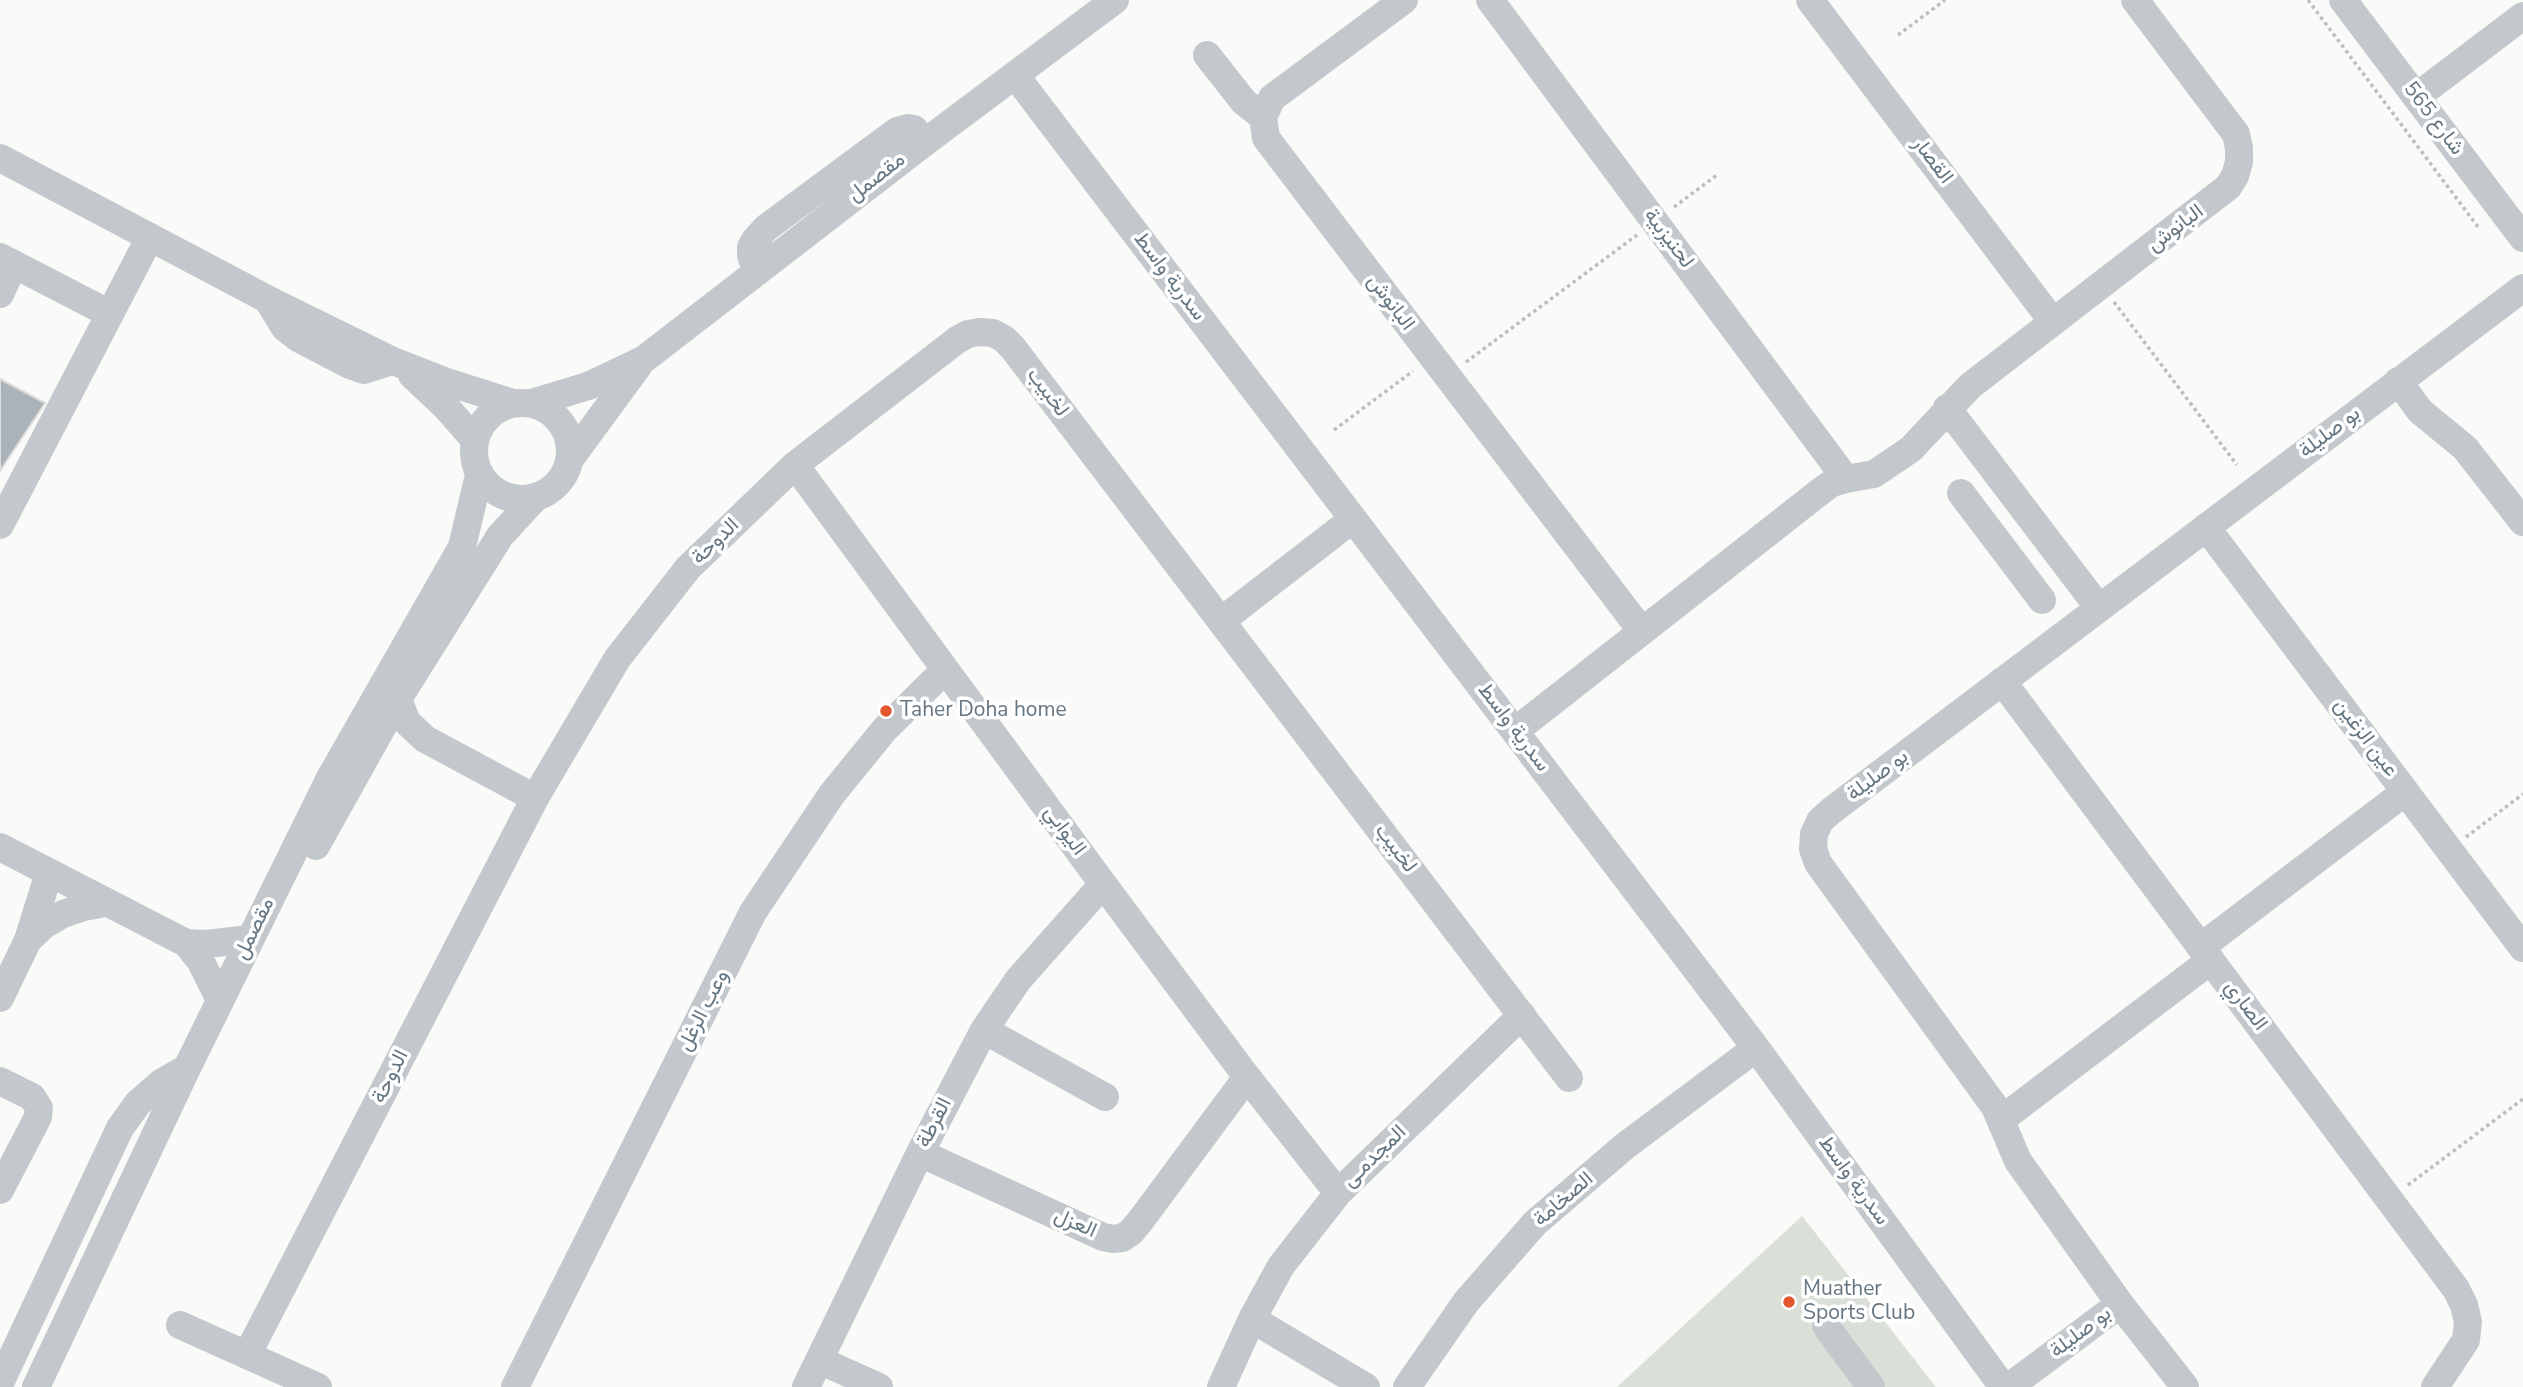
<!DOCTYPE html>
<meta charset="utf-8">
<style>
body{margin:0}
canvas{display:block;background:#fafaf8}
</style>
<canvas width="2523" height="1387"></canvas>
<script>
const c = document.querySelector('canvas').getContext('2d');
c.lineJoin = 'round';
function paint(path, color) {
  c.fillStyle = color;
  c.fill(path, 'evenodd');
}
function toPath(rows) {
  const path = new Path2D();
  for (const r of rows) {
    if (r.length === 3) {
      path.moveTo(r[0] + r[2], r[1]);
      path.arc(r[0], r[1], r[2], 0, 2 * Math.PI);
      continue;
    }
    path.moveTo(r[0], r[1]);
    for (let i = 2; i < r.length; i += 2) path.lineTo(r[i], r[i + 1]);
  }
  return path;
}
function stroke(path, color, width, dash) {
  c.strokeStyle = color;
  c.lineWidth = width;
  c.lineCap = dash ? 'butt' : 'round';
  c.setLineDash(dash || []);
  c.stroke(path);
}
function write(font, color, halo, rows, align = 'center') {
  c.font = font + ' "Nunito Sans",Vazirmatn,sans-serif';
  c.lineWidth = 7;
  c.setLineDash([]);
  c.textBaseline = 'middle';
  c.strokeStyle = halo;
  c.fillStyle = color;
  for (const [text, x, y, turn = 0] of rows) {
    c.save();
    c.translate(x, y);
    c.rotate((+turn || 0) * Math.PI / 180);
    c.textAlign = isNaN(turn) ? turn : align;
    if (halo) c.strokeText(text, 0, 0);
    c.fillText(text, 0, 0);
    c.restore();
  }
}
paint(toPath([
 [1802,1216,1936,1387,1617,1387]
]), '#dadfd7');
const building = toPath([
 [0,379,45,403,0,471,0,379]
]);
paint(building, '#aab3b9');
stroke(building, '#dcdcda', 2);
stroke(toPath([
 [2308,0,2478,227],
 [1898,35,1945,0],
 [1674,207,1717,175],
 [2114,302,2237,465],
 [1466,362,1637,235],
 [1334,430,1413,371],
 [2466,837,2523,794],
 [2408,1185,2523,1099]
]), '#bbbfc2', 3.5, [3.5, 3.5]);
stroke(toPath([
 [1404,0,1272,98,1263,117,1266,138,1641,630],
 [1490,0,1846,479],
 [1810,0,2053,322],
 [2343,0,2523,238],
 [1207,55,1244,102,1263,117],
 [1015,75,1756,1048,2003,1387],
 [2416,97,2523,16],
 [0,158,267,299,393,361,447,382,513,403],
 [0,257,110,314],
 [757,271,751,256,751,247,755,240,766,228,897,131,908,128,914,129,924,143],
 [0,294,14,264],
 [269,302,285,328,298,338,350,365,364,370,393,361],
 [412,375,446,407,474,439],
 [2398,381,2420,411,2465,448,2523,522],
 [522,451,48],
 [532,403,588,386,643,360,924,143,1115,0],
 [1947,408,2099,608],
 [570,459,639,365],
 [795,465,1103,884,1247,1077,1338,1193],
 [1961,493,2042,600],
 [0,525,150,237],
 [2206,527,2523,948],
 [1221,621,1353,519],
 [2002,681,2456,1289,2464,1305,2468,1322,2466,1340,2435,1387],
 [398,699,407,722,425,739,535,798],
 [1515,731,1821,491,1832,483,1846,479,1874,474,1911,449,1970,386,2228,187,2235,176,2239,162,2239,148,2236,134,2135,0],
 [316,846,398,699,500,536,535,498],
 [0,847,186,943,200,960,220,1000],
 [28,940,44,925,63,914,84,907,105,903],
 [186,943,207,944,249,939],
 [2201,947,2405,792],
 [0,998,28,940,49,873],
 [984,1030,1105,1097],
 [0,1081,32,1097,39,1108,38,1117,0,1190],
 [2002,1119,2211,960],
 [920,1153,1103,1237,1113,1239,1122,1238,1131,1232,1141,1220,1247,1077],
 [1252,1319,1366,1387],
 [180,1325,318,1387],
 [1826,1326,1871,1387],
 [247,1355,535,798,617,659,688,568,795,465,957,340,968,334,980,332,993,333,1004,339,1013,348,1569,1078],
 [819,1360,879,1387],
 [0,1383,120,1128,138,1103,161,1083,187,1068],
 [36,1387,187,1068,330,778,462,547,479,475],
 [515,1387,753,912,832,794,885,729,945,670],
 [806,1387,920,1153,984,1030,1018,980,1103,884],
 [1221,1387,1252,1319,1281,1266,1338,1193,1522,1015],
 [1407,1387,1466,1302,1535,1223,1625,1146,1756,1048],
 [2009,1387,2120,1304],
 [2185,1387,2120,1304,2018,1161,1995,1107,1818,863,1813,849,1814,834,1820,821,1831,811,2523,288]
]), '#c3c8cc', 28);
for (const [x, y, r, color] of [
 [886,711,7,"#e4572e"],
 [1789,1302,7,"#e4572e"]
]) {
  const dot = new Path2D();
  dot.arc(x, y, r, 0, 2 * Math.PI);
  c.fillStyle = color;
  c.fill(dot);
  stroke(dot, '#fff', 2.5);
}
write('21px', '#657683', '#fff', [
 ["شارع 565",2433,119,53],
 ["القصار",1932,161,53],
 ["مقصمل",877,178,-38],
 ["البانوش",2176,229,-37],
 ["لحنيزبية",1668,239,53],
 ["سدرية واسط",1169,277,53],
 ["البانوش",1390,303,53],
 ["لخبيب",1047,393,53],
 ["بو صليلة",2330,433,-37],
 ["الدوحة",716,542,-44],
 ["سدرية واسط",1513,728,53],
 ["عين الزغين",2365,738,53],
 ["بو صليلة",1878,776,-37],
 ["اليوابي",1064,831,54],
 ["لخبيب",1395,849,53],
 ["مقصمل",255,929,-64],
 ["الصاري",2245,1006,53],
 ["وعب الرغل",704,1011,-63],
 ["الدوحة",391,1077,-63],
 ["القرطة",935,1123,-63],
 ["المجدمـى",1375,1157,-44],
 ["سدرية واسط",1853,1181,54],
 ["الصخامة",1564,1200,-41],
 ["العزل",1075,1224,24],
 ["بو صليلة",2081,1333,-37]
]);
write('21px', '#657683', '#fff', [
 ["Taher Doha home",900,711],
 ["Muather",1803,1290],
 ["Sports Club",1803,1314]
], 'left');
</script>
